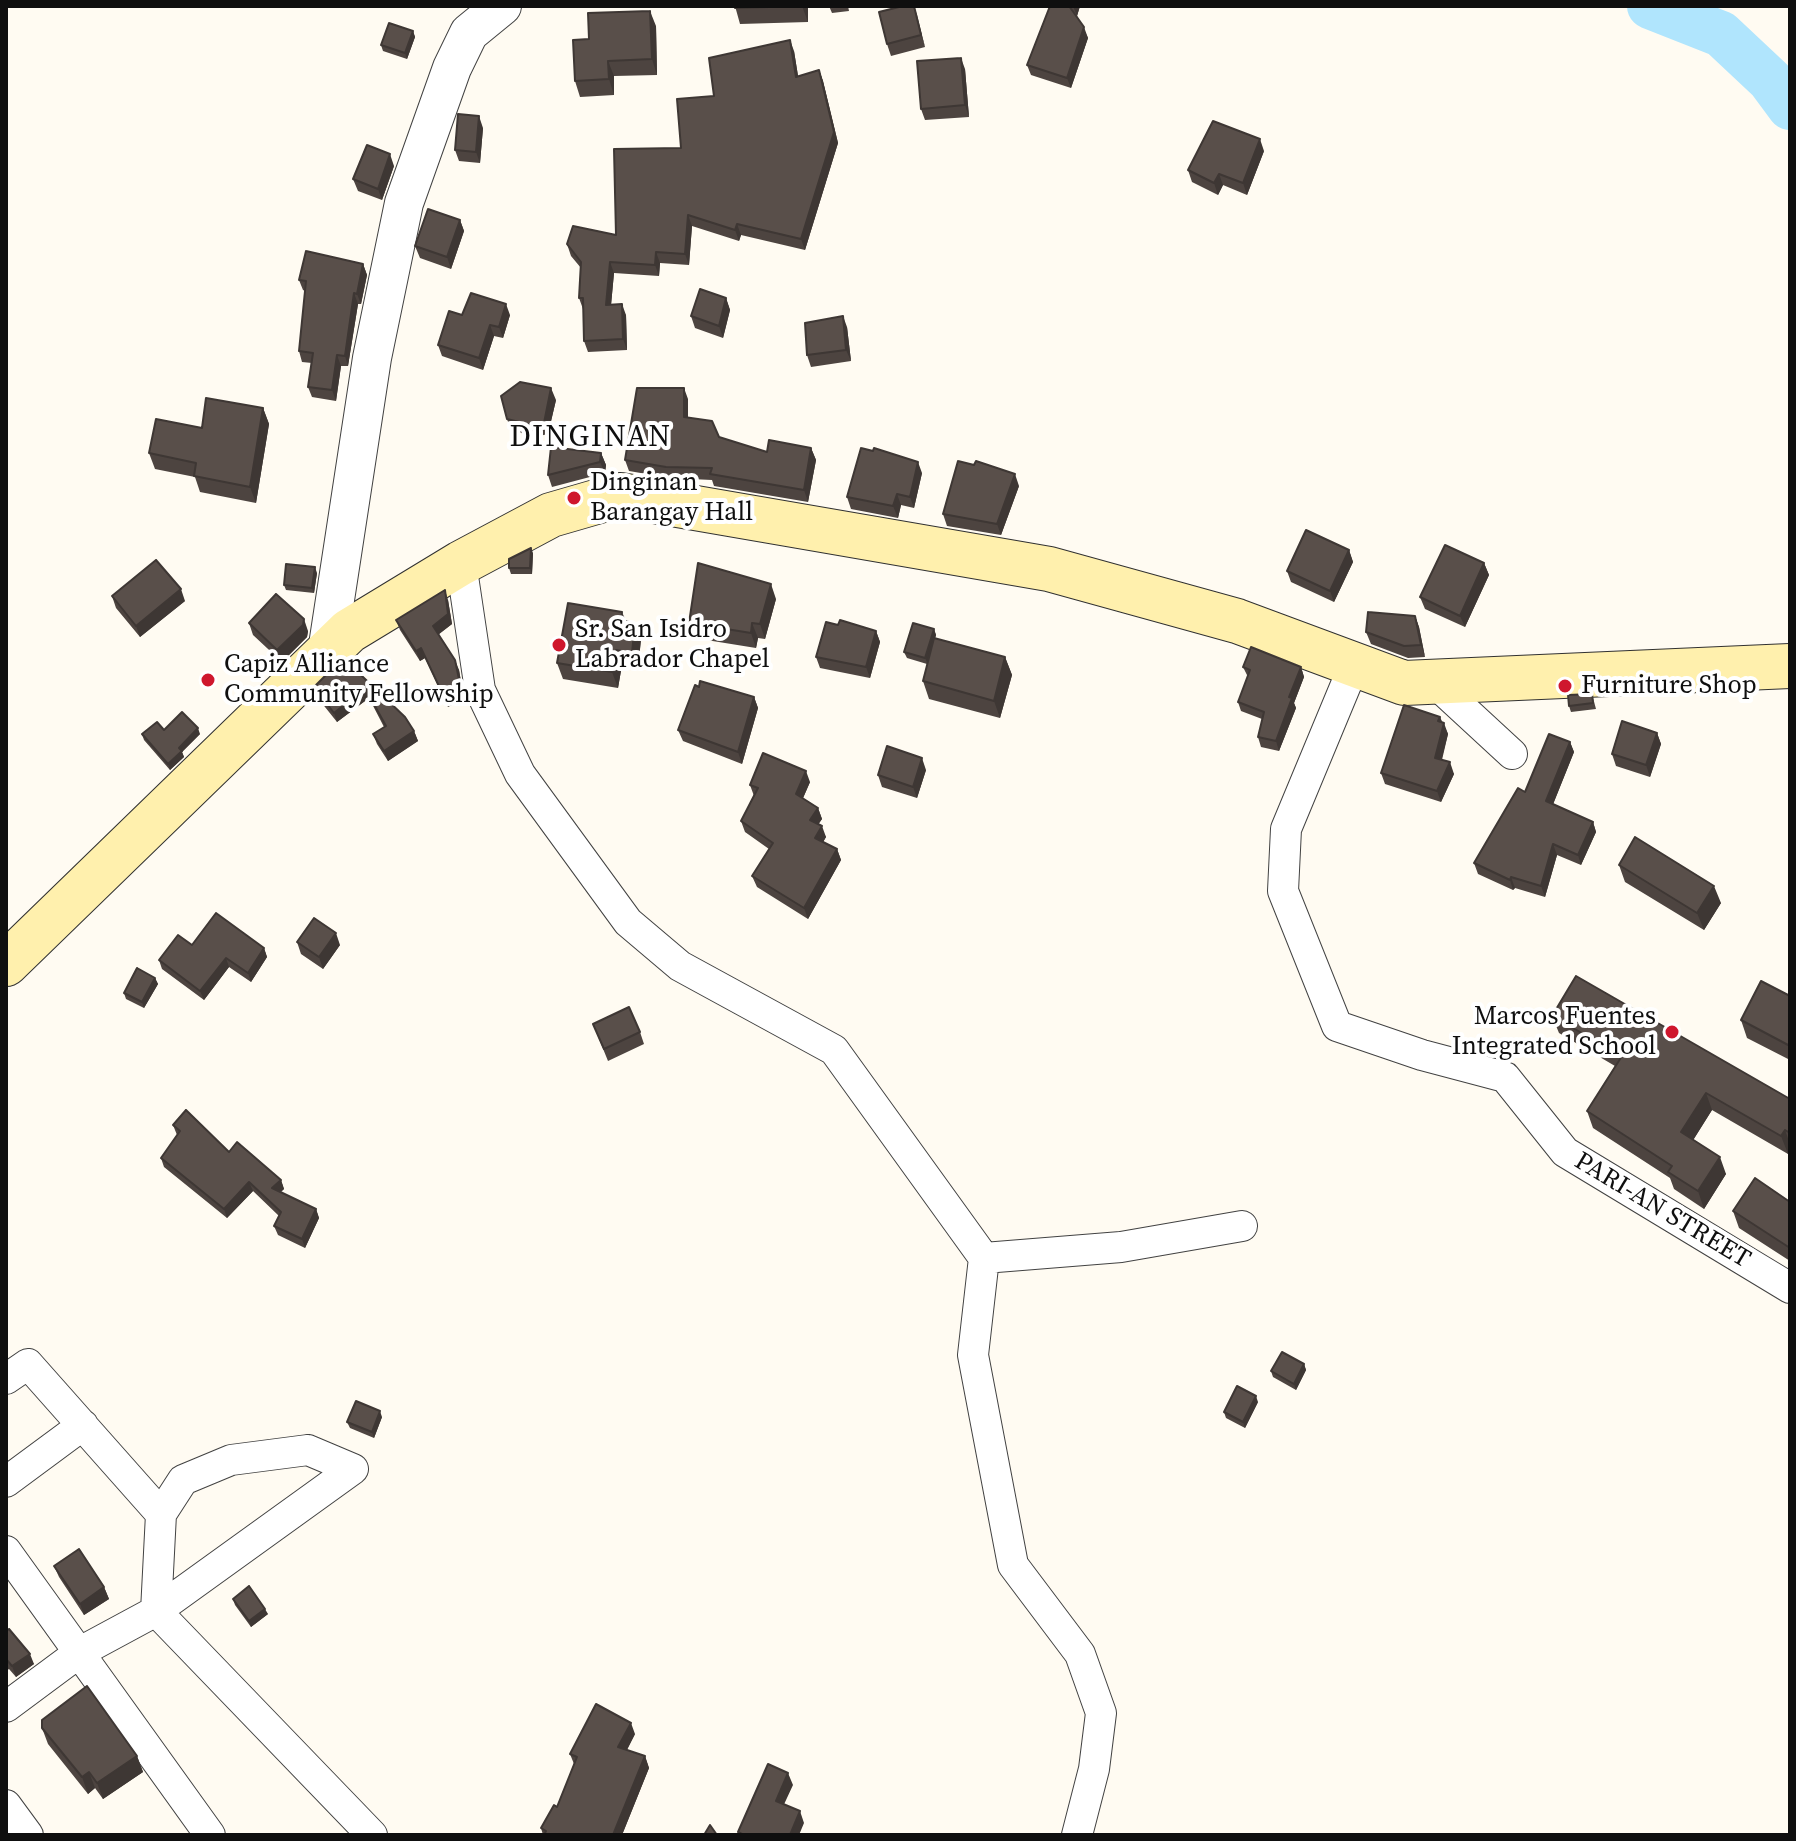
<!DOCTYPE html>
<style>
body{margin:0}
#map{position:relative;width:1796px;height:1841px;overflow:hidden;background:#fffbf2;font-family:"Source Serif 4",serif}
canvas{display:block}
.frame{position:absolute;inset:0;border:8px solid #0f0f0f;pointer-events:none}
</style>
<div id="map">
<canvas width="1796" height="1841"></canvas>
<div class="frame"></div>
</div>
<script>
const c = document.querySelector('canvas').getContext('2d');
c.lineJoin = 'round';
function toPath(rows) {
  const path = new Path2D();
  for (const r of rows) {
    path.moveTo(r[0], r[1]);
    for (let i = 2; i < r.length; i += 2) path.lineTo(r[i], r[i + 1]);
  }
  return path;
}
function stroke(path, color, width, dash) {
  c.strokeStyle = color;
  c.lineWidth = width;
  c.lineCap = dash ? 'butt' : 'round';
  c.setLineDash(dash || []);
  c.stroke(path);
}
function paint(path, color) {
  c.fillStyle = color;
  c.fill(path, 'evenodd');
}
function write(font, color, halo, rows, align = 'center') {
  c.font = font + ' "Source Serif 4",serif';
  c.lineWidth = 8;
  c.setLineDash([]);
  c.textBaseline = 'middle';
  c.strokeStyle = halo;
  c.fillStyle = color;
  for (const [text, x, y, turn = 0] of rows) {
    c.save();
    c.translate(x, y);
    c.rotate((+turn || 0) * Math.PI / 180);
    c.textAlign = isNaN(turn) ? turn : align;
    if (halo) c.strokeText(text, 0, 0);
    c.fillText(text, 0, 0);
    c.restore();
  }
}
stroke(toPath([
 [1650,6,1721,34,1770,80,1790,107]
]), '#b0e5fd', 46);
const minor = toPath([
 [461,563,480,690,520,774,628,922,680,966,834,1050,984,1258,973,1355,1013,1565,1080,1654,1101,1713,1094,1769,1077,1835],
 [1355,663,1286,829,1283,891,1337,1026,1422,1055,1505,1077,1565,1152,1790,1288],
 [1434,682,1512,754],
 [984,1258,1121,1247,1242,1226],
 [6,1379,28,1364,161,1514],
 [308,1450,353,1469,156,1611,161,1514,183,1480,231,1460,308,1450],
 [6,1482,83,1425],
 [6,1551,210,1835],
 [6,1707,80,1652,156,1611,372,1835],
 [6,1805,28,1835]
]);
const tertiary = toPath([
 [327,652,372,358,404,203,452,68,469,33,502,6]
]);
const secondary = toPath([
 [6,964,349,631,461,563,551,515,620,495,1049,569,1237,621,1404,683,1790,666]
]);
stroke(minor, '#424242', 32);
stroke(tertiary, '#424242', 40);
stroke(secondary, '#313131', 46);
stroke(minor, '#fff', 30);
stroke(tertiary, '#fff', 38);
stroke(secondary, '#fff0ad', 44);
paint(toPath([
 [735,6,808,6,808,22,740,24],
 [829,6,848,6,849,11,832,13],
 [914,6,925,47,891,56,887,44],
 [1050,6,1080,6,1077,16,1088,38,1071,88,1031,75,1027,65],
 [656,26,657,75,614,76,614,95,580,97,575,81,589,39],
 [413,31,415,37,407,59,383,51,381,45],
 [794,51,798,76,819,70,823,81,838,143,805,250,741,235,739,241,692,226,689,265,660,263,659,276,614,273,611,305,626,315,627,350,588,352,584,341,583,309,579,298,581,268,571,256,567,244,616,235,681,148,714,96],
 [965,69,969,117,925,120,921,109],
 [483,128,480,163,459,161,455,150],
 [1264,151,1247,195,1223,185,1218,195,1192,182,1188,170],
 [394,166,382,200,358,191,353,179],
 [460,220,464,231,451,269,420,258,415,246],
 [363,264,367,275,361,304,358,304,348,366,341,366,336,401,312,397,308,387,312,363,302,362,299,351,305,291,303,290,299,280],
 [726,298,730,310,723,338,695,328,691,316],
 [462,315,510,315,503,338,494,336,483,370,442,356,438,345],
 [847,327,851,361,811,367,807,355],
 [688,399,688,417,719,437,767,452,811,448,816,460,808,502,714,486,712,480,670,478,629,471,625,460],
 [556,400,548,434,535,437,511,430,507,419],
 [263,408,269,424,256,503,200,492,195,477,155,469,149,453,202,428],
 [601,453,606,465,605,473,552,487,548,475],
 [922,473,914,508,901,505,898,518,851,509,847,497],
 [1019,486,1001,535,947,526,943,514],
 [1349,550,1353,562,1334,602,1291,582,1287,571],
 [533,553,532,574,511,574,509,568],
 [1484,563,1489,575,1465,627,1425,609,1420,597],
 [317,573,314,593,286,590,284,585],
 [112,596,185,601,140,637,116,608],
 [776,599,765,639,758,638,756,648,694,638,689,623],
 [448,600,452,624,438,635,459,670,464,699,448,707,425,658,420,661,400,630,396,620],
 [622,612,626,621,635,623,641,639,638,669,622,665,618,688,563,679,557,663],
 [1415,616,1419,627,1425,657,1408,658,1371,644,1366,632],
 [249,623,308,631,307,637,282,662,253,635],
 [838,625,876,631,880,642,870,678,820,668,816,657],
 [934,629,936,635,935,638,1005,657,1012,675,1000,718,929,699,923,681,927,664,907,658,904,652],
 [343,658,414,731,418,741,388,761,377,744,373,734,384,727,369,698,337,722,317,697,314,687],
 [1243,667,1301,667,1304,677,1294,703,1296,708,1279,751,1261,747,1258,737,1262,719,1241,711,1238,702,1248,677],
 [1592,694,1596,709,1571,712,1569,706],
 [754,697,758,708,742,764,683,741,678,730],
 [1440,717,1448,734,1442,760,1454,774,1441,802,1385,784,1381,773],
 [164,730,200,734,182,752,184,757,170,770,144,740,142,734],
 [1657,733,1661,744,1650,777,1616,766,1612,754],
 [1570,742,1574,752,1553,804,1593,822,1596,832,1581,865,1557,855,1545,897,1515,888,1513,890,1478,874,1474,863],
 [926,770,917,798,882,787,878,775],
 [810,782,803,798,818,808,822,819,818,824,826,837,823,842,837,849,841,860,808,919,757,887,752,876,769,849,745,832,741,821,754,796,750,785],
 [1619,865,1721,903,1704,930,1625,882],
 [297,942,340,945,323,969,301,954],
 [192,945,264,948,267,957,251,982,229,967,204,1000,162,969,159,960],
 [155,978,158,984,144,1008,126,999,124,993],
 [1790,996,1790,1060,1747,1038,1741,1020],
 [1552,1016,1790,1099,1790,1149,1788,1154,1712,1110,1693,1140,1726,1174,1704,1209,1674,1189,1670,1178,1593,1128,1587,1111,1615,1066,1559,1033],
 [593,1024,640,1032,644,1044,608,1061],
 [173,1125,281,1180,284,1189,280,1192,316,1209,319,1218,305,1248,278,1235,274,1226,279,1216,253,1191,227,1218,164,1167,161,1158,177,1135],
 [1790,1202,1790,1261,1739,1228,1733,1211],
 [1304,1364,1306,1370,1296,1390,1273,1377,1271,1371],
 [1258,1402,1245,1428,1226,1418,1224,1412],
 [382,1417,374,1438,350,1428,347,1422],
 [54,1566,104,1587,109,1599,84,1615,59,1577],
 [233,1599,268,1614,251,1627,235,1605],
 [6,1631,34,1664,16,1677,9,1669,6,1671],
 [42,1728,137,1756,143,1772,103,1799,95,1788,88,1794,48,1744],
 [635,1734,627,1750,645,1756,649,1768,622,1835,543,1835,541,1828,557,1807,574,1764,570,1754]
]), '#4d4440');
paint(toPath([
 [802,6,808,6,808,22],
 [914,6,917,15,925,47,921,35],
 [1073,6,1080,6,1077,16],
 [650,11,656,26,657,75,652,59],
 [1084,27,1088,38,1071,88,1067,78],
 [413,31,415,37,407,59,405,53],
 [790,40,794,51,800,88,796,77],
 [961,58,965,69,969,117,965,105],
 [608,61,614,76,614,95,609,79],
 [819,70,823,81,838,143,805,250,801,239],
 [479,116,483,128,480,163,476,152],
 [1260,139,1264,151,1247,195,1243,183],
 [390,154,394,166,382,200,378,189],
 [1219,174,1223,185,1218,195,1214,183],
 [688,215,692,226,689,265,685,254],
 [460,220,464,231,451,269,447,257],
 [737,224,741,235,739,241,735,230],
 [656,252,660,263,659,276,655,265],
 [610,262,614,273,610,316,606,305],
 [363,264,367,275,361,304,357,294],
 [354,293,358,304,348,366,345,356],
 [726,298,730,310,723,338,719,326],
 [506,304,510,315,503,338,499,327],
 [622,304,626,315,627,350,623,339],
 [843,316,847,327,851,361,846,350],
 [490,325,494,336,483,370,479,358],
 [337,355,341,366,336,401,332,390],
 [551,388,556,400,548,434,544,423],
 [684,388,688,399,688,428,684,417],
 [263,408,269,424,256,503,250,487],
 [811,448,816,460,808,502,804,490],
 [601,453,606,465,605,473,600,462],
 [918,462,922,473,914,508,910,497],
 [1015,474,1019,486,1001,535,997,524],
 [897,494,901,505,898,518,893,506],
 [531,548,533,553,532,574,530,568],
 [1349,550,1353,562,1334,602,1330,591],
 [1484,563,1489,575,1465,627,1460,616],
 [315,567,317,573,314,593,312,588],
 [771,584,776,599,765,639,760,624],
 [181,589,185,601,140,637,136,626],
 [445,590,448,600,452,624,436,636,433,626],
 [1415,616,1419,627,1425,657,1421,645],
 [304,619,308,631,307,637,282,662,277,650],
 [635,623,641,639,638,669,632,653],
 [752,623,758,638,756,648,751,633],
 [934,629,936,635,928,664,925,658],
 [876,631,880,642,870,678,866,667],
 [421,648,425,658,420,661,416,651],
 [616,650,622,665,618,688,612,672],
 [1005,657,1012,675,1000,718,994,701],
 [455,660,459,670,464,699,461,689],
 [1301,667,1304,677,1294,703,1296,708,1279,751,1276,741,1289,697],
 [365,688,369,698,337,722,334,713],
 [754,697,758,708,742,764,738,752],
 [1440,717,1443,726,1444,723,1448,734,1439,769,1435,758],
 [198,728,200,734,182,752,184,757,170,770,168,764,179,748],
 [414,731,418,741,388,761,384,751],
 [1657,733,1661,744,1650,777,1646,765],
 [1570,742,1574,752,1550,812,1546,801],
 [922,758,926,770,917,798,913,787],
 [1450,762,1454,774,1441,802,1437,791],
 [806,771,810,782,800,805,796,794],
 [818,808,822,819,814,831,810,820],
 [1593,822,1596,832,1581,865,1578,855],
 [822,826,826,837,819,849,815,838],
 [1553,844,1557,855,1545,897,1541,886],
 [837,849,841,860,808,919,804,908],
 [1511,877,1515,888,1513,890,1510,880],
 [1714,886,1721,903,1704,930,1697,913],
 [336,933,340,945,323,969,319,957],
 [264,948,267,957,251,982,248,973],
 [226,958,229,967,204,1000,200,991],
 [155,978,158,984,144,1008,142,1002],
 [1706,1093,1712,1110,1687,1150,1681,1132],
 [1785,1130,1790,1144,1790,1149,1788,1154,1781,1136],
 [1720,1157,1726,1174,1704,1209,1698,1191],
 [281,1180,284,1189,276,1197,272,1188],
 [249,1182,253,1191,227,1218,224,1209],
 [316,1209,319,1218,305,1248,302,1239],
 [1304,1364,1306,1370,1296,1390,1294,1384],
 [1256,1396,1258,1402,1245,1428,1243,1422],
 [380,1411,382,1417,374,1438,372,1432],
 [104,1587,109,1599,84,1615,80,1604],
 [265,1609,268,1614,251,1627,249,1621],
 [30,1654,34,1664,16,1677,12,1666],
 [631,1723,635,1734,622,1759,618,1747],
 [137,1756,143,1772,103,1799,97,1783],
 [645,1756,649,1768,622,1835,613,1835],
 [89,1772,95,1788,88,1794,82,1777],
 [788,1773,793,1785,780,1813,776,1801],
 [800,1811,804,1823,799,1835,790,1835]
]), '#3e3734');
const building = toPath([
 [735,6,802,6,735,8,735,6],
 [903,6,914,6,921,35,887,44,879,12,903,6],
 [1050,6,1069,6,1084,27,1067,78,1027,65,1050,6],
 [650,11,652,59,608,61,609,79,575,81,573,40,589,39,588,13,650,11],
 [389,23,413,31,405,53,381,45,389,23],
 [790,40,796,77,819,70,834,132,801,239,737,224,735,230,688,215,685,254,656,252,655,265,610,262,606,305,622,304,623,339,584,341,583,298,579,298,581,262,567,244,573,226,616,235,614,149,681,148,677,99,714,96,709,58,790,40],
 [961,58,965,105,921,109,917,61,961,58],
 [458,114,479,116,476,152,455,150,458,114],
 [1213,121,1260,139,1243,183,1219,174,1214,183,1188,170,1213,121],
 [367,145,390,154,378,189,353,179,367,145],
 [428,209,460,220,447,257,415,246,428,209],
 [306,251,363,264,357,294,354,293,345,356,337,355,332,390,308,387,313,353,299,351,306,281,299,280,306,251],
 [700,289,726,298,719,326,691,316,700,289],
 [471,293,506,304,499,327,490,325,479,358,438,345,449,311,462,315,471,293],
 [843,316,846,350,807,355,805,323,843,316],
 [520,382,551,388,544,423,531,425,507,419,501,396,520,382],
 [637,388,684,388,684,417,712,421,719,437,767,452,769,440,811,448,804,490,710,474,712,468,666,467,625,460,637,388],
 [206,398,263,408,250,487,194,476,196,463,149,453,156,419,202,428,206,398],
 [551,447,601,453,600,462,548,475,551,447],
 [861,448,873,451,874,448,918,462,910,497,897,494,893,506,847,497,861,448],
 [958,461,974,465,976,461,1015,474,997,524,943,514,958,461],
 [1306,530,1349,550,1330,591,1287,571,1306,530],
 [1445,545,1484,563,1460,616,1420,597,1445,545],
 [531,548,530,568,509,568,509,559,531,548],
 [156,560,181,589,136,626,112,596,156,560],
 [698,563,771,584,760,624,752,623,751,633,689,623,698,563],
 [286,564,315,567,312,588,284,585,286,564],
 [445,590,448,614,433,626,455,660,461,689,444,697,421,648,416,651,396,620,445,590],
 [276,594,304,619,303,625,277,650,249,623,276,594],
 [568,603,622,612,621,620,635,623,632,653,616,650,612,672,557,663,568,603],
 [1368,612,1415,616,1421,645,1404,646,1366,632,1368,612],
 [840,620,876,631,866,667,816,657,826,622,838,625,840,620],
 [913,623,934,629,925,658,904,652,913,623],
 [934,638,1005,657,994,701,923,681,934,638],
 [1251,647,1301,667,1289,697,1292,698,1276,741,1258,737,1264,712,1238,702,1250,670,1243,667,1251,647],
 [343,658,405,717,414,731,384,751,373,734,386,726,365,688,334,713,314,687,343,658],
 [700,681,754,697,738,752,678,730,695,685,699,687,700,681],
 [1592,694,1593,703,1569,706,1568,695,1592,694],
 [1404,705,1440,717,1438,721,1444,723,1435,758,1450,762,1437,791,1381,773,1404,705],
 [182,712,198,728,179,748,182,751,168,764,142,734,157,722,164,730,182,712],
 [1622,721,1657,733,1646,765,1612,754,1622,721],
 [1549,734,1570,742,1546,801,1593,822,1578,855,1553,844,1541,886,1511,877,1510,880,1474,863,1518,788,1525,792,1549,734],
 [887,746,922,758,913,787,878,775,887,746],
 [763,753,806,771,796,794,818,808,810,820,822,826,815,838,837,849,804,908,752,876,773,843,741,821,758,788,750,785,763,753],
 [1635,837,1714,886,1697,913,1619,865,1635,837],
 [216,913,264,948,248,973,226,958,200,991,159,960,178,935,192,945,216,913],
 [314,918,336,933,319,957,297,942,314,918],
 [137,968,155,978,142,1002,124,993,137,968],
 [1576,976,1790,1099,1790,1133,1785,1130,1781,1136,1706,1093,1681,1132,1720,1157,1698,1191,1668,1172,1672,1166,1587,1111,1622,1056,1552,1016,1576,976],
 [1761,981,1790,996,1790,1046,1741,1020,1761,981],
 [629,1007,640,1032,604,1049,593,1024,629,1007],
 [186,1110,229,1152,237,1142,281,1180,272,1188,316,1209,302,1239,274,1226,281,1212,249,1182,224,1209,161,1158,180,1131,173,1125,186,1110],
 [1755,1178,1790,1202,1790,1248,1733,1211,1755,1178],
 [1282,1352,1304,1364,1294,1384,1271,1371,1282,1352],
 [1237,1386,1256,1396,1243,1422,1224,1412,1237,1386],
 [356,1401,380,1411,372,1432,347,1422,356,1401],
 [79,1549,104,1587,80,1604,54,1566,79,1549],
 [249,1586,265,1609,249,1621,233,1599,249,1586],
 [9,1629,30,1654,12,1666,6,1659,6,1631,9,1629],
 [87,1686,137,1756,97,1783,89,1772,82,1777,42,1728,42,1720,87,1686],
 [596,1704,631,1723,618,1747,645,1756,613,1835,544,1835,546,1831,541,1828,554,1805,557,1807,577,1757,570,1754,596,1704],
 [768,1764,788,1773,776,1801,800,1811,790,1835,744,1835,738,1832,768,1764],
 [710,1825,717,1835,704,1835,710,1825]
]);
paint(building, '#594f4a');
stroke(building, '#3e3734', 2);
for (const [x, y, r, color] of [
 [574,498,8,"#cf172d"],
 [559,645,8,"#cf172d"],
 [208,680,8,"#cf172d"],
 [1565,686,8,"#cf172d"],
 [1672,1032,8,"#cf172d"]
]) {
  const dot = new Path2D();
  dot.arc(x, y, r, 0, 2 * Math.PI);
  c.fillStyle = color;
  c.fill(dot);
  stroke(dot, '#fff', 3);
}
write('26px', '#0f0f0f', '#fff', [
 ["Dinginan",590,483],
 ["Barangay Hall",590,513],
 ["Sr. San Isidro",575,630],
 ["Labrador Chapel",575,660],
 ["Capiz Alliance",224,665],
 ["Community Fellowship",224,695],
 ["Furniture Shop",1581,686],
 ["Marcos Fuentes",1656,1017,"right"],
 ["Integrated School",1656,1047,"right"]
], 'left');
write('26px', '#0f0f0f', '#fff', [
 ["PARI-AN STREET",1662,1211,31]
]);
c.letterSpacing = '2px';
write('30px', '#0f0f0f', '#fff', [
 ["DINGINAN",591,438]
]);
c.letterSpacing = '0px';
</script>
